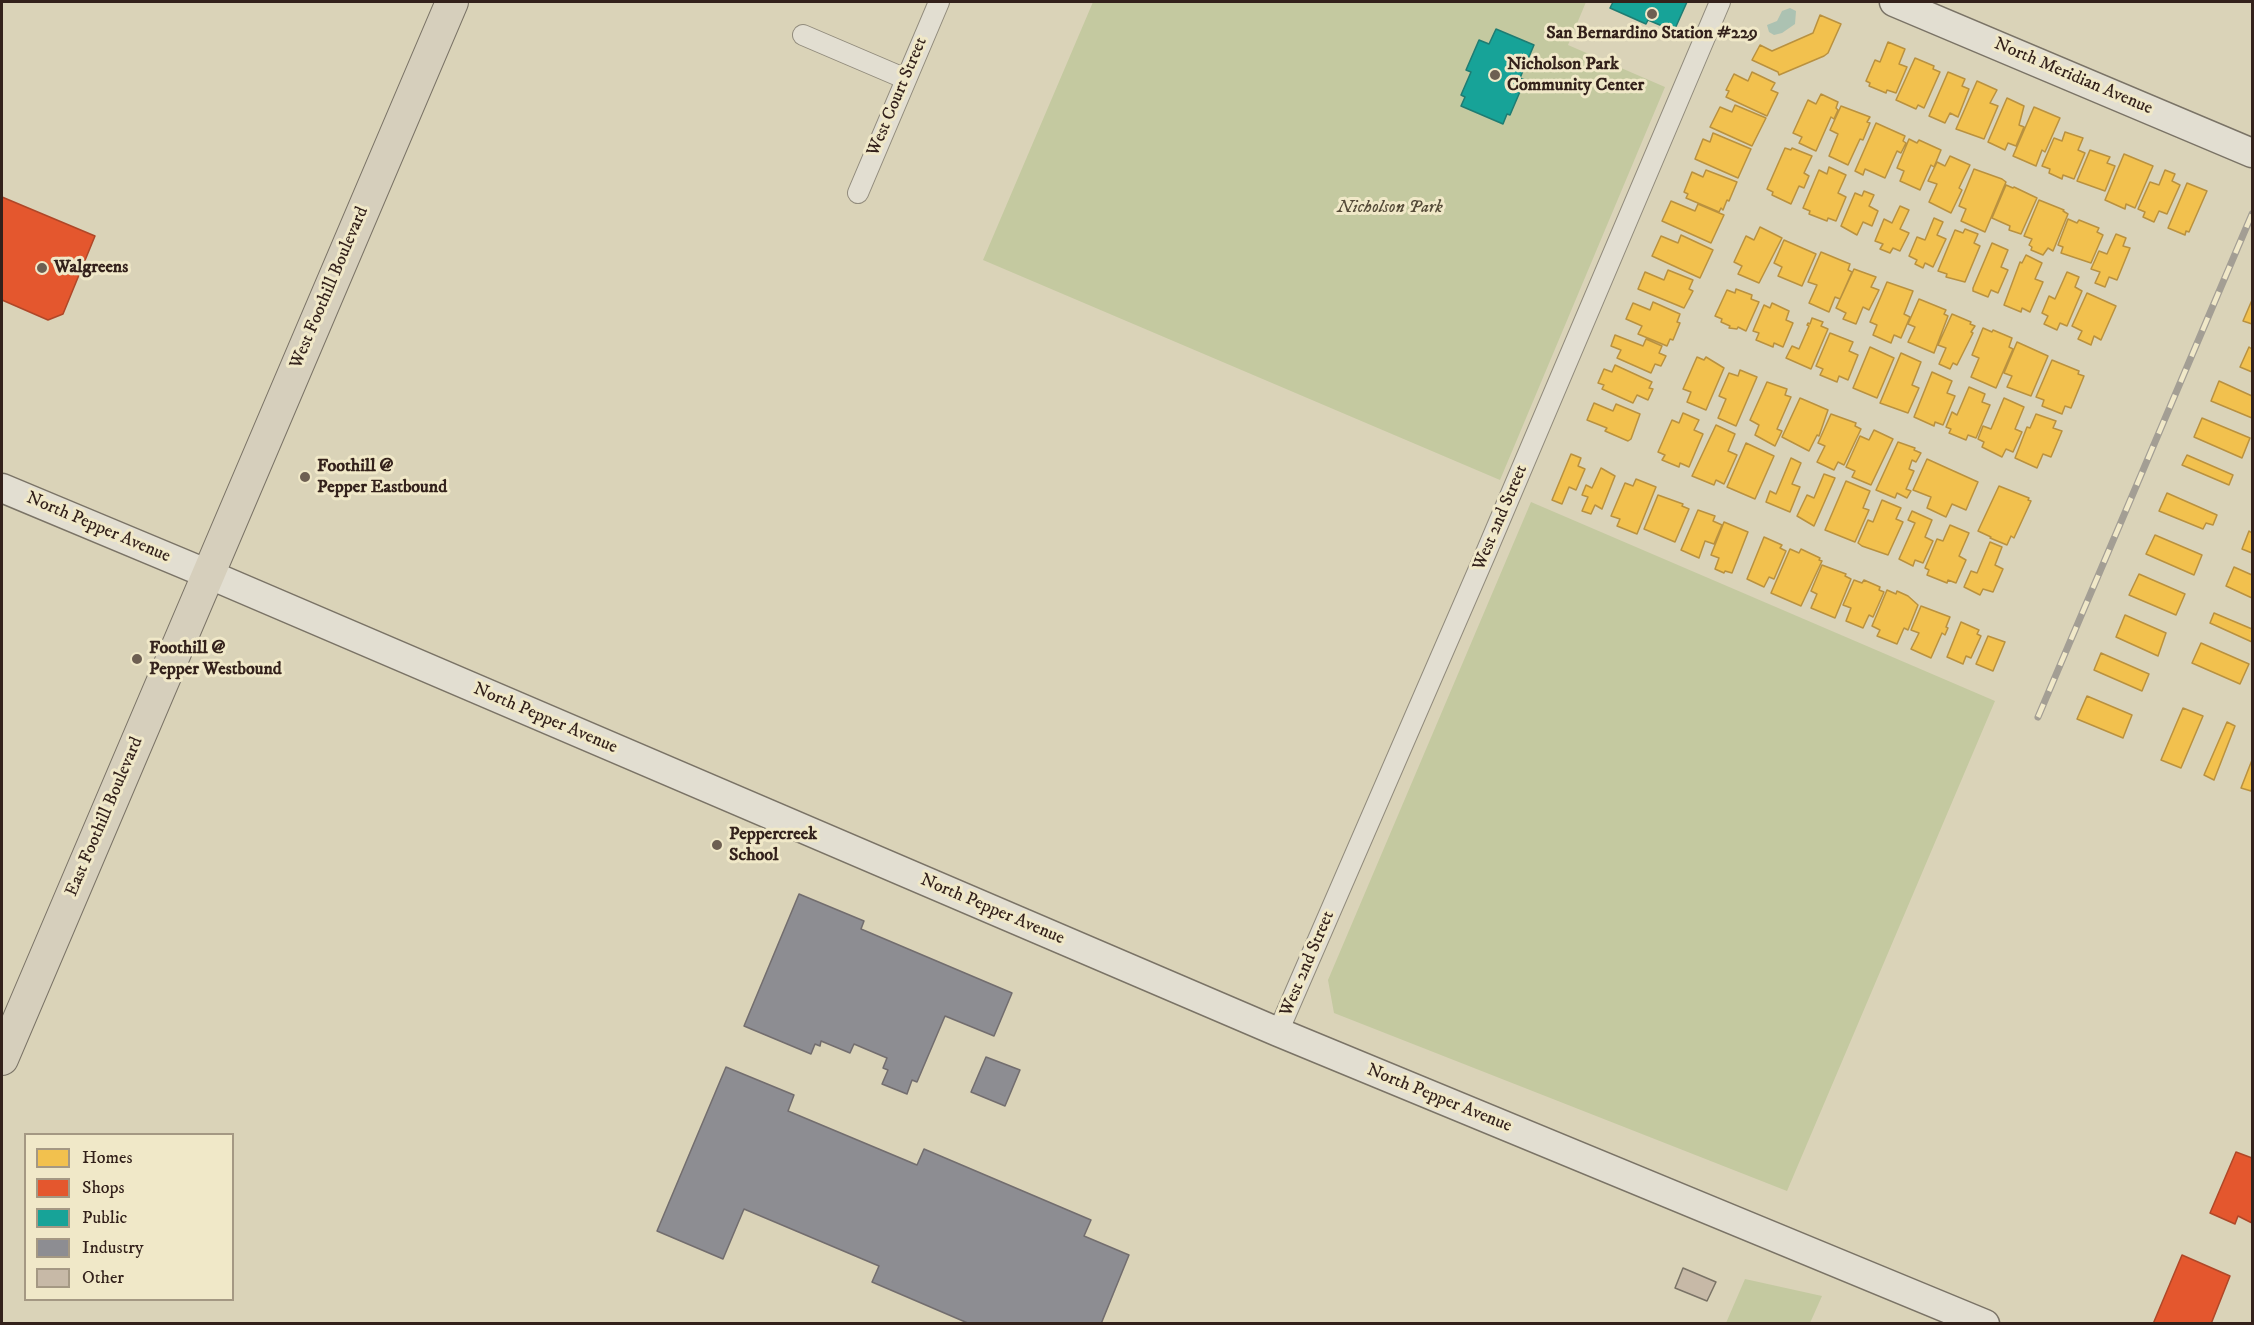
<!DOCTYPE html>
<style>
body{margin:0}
#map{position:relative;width:2254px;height:1325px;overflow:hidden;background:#dad3b8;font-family:"IM FELL DW Pica",serif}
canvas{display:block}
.frame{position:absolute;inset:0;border:3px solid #33211b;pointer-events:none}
.legend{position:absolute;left:24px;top:1133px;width:210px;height:168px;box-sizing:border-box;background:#f0e8c8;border:2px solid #a49883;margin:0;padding:8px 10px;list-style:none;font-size:18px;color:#33211b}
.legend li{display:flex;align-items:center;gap:12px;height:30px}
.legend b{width:30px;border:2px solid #a49883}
</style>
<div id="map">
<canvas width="2254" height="1325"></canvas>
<div class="frame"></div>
<ul class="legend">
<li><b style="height:16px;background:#f2c14e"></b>Homes</li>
<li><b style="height:16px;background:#e4572e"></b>Shops</li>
<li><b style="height:16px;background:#17a398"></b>Public</li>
<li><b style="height:16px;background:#8d8d92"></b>Industry</li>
<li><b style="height:16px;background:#c7b9a7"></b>Other</li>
</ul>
</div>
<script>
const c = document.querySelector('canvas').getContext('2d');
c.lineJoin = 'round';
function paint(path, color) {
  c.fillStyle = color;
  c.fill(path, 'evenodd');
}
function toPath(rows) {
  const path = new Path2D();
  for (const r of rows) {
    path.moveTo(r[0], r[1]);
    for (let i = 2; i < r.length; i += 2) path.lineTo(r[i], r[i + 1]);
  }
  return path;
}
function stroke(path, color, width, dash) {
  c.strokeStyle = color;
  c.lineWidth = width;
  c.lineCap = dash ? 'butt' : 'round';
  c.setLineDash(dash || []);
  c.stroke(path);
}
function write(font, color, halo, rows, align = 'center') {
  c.font = font + ' "IM FELL DW Pica",serif';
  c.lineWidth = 6;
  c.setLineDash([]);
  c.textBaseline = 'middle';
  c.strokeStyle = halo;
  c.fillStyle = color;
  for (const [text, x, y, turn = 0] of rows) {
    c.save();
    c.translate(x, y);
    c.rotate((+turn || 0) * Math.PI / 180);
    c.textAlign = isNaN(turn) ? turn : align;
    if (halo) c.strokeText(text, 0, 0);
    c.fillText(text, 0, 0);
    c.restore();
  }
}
paint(toPath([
 [1093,2,1586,2,1568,45,1665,87,1500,480,983,260],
 [1531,502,1995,701,1787,1191,1334,1013,1328,980],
 [1745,1279,1822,1296,1810,1323,1726,1323]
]), '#c4c9a0');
paint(toPath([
 [1790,8,1796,11,1795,24,1782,33,1774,35,1769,32,1767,25,1777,21,1782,11]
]), '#acc2b2');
const homes = toPath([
 [1820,15,1841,24,1828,53,1824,56,1779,75,1778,72,1752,60,1760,45,1772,51,1813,33,1820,15],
 [1888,42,1905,49,1899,64,1907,67,1896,93,1887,90,1886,93,1869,86,1870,83,1866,81,1875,60,1880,62,1888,42],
 [1915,58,1934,66,1933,69,1940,72,1924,108,1918,105,1916,109,1896,100,1915,58],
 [1752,72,1775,83,1771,90,1778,93,1767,116,1726,97,1729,91,1726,90,1734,74,1748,81,1752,72],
 [1948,72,1965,79,1962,86,1969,89,1958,117,1950,113,1945,123,1929,116,1948,72],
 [1977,81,1997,90,1990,103,1998,106,1984,139,1956,129,1977,81],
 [1821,94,1838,102,1836,108,1838,110,1834,119,1831,117,1816,151,1799,143,1802,137,1793,133,1808,100,1816,104,1821,94],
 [2007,98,2024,106,2019,125,2024,127,2016,146,2008,143,2005,150,1988,142,2007,98],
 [1735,105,1766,118,1752,146,1710,127,1720,107,1732,112,1735,105],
 [1841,106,1870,117,1867,122,1870,123,1863,140,1860,139,1848,165,1829,156,1838,134,1830,130,1841,106],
 [2034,107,2060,118,2045,152,2042,150,2036,166,2013,156,2034,107],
 [1876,123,1905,136,1903,141,1906,143,1901,153,1897,151,1885,178,1865,169,1863,175,1855,171,1876,123],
 [2065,132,2083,138,2078,150,2085,153,2074,179,2063,175,2062,179,2049,173,2050,169,2042,166,2054,138,2062,141,2065,132],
 [1713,133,1751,149,1738,178,1695,159,1703,139,1710,142,1713,133],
 [1909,139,1917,143,1919,140,1941,150,1934,167,1931,165,1920,190,1900,181,1904,171,1897,168,1909,139],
 [1785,148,1791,150,1792,148,1812,156,1804,173,1809,176,1804,188,1799,186,1791,204,1772,195,1773,192,1767,189,1785,148],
 [2090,150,2110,157,2107,163,2115,166,2105,191,2077,181,2090,150],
 [2124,154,2153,166,2135,208,2126,204,2125,209,2105,200,2124,154],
 [1950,156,1970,165,1959,188,1962,190,1951,213,1929,202,1937,184,1928,181,1937,162,1945,166,1950,156],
 [1829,167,1846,175,1838,193,1846,197,1836,221,1828,218,1827,221,1809,214,1810,211,1803,208,1819,170,1827,174,1829,167],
 [1974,169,2002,179,2006,182,1985,232,1961,221,1966,209,1959,206,1974,169],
 [1706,170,1737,182,1729,201,1727,200,1723,210,1721,208,1719,212,1686,198,1688,194,1684,192,1692,172,1703,177,1706,170],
 [2165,170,2175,174,2172,181,2180,185,2167,214,2159,211,2154,222,2143,217,2145,212,2138,209,2150,182,2159,185,2165,170],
 [2187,183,2207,191,2189,232,2186,231,2185,235,2168,228,2187,183],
 [2006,185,2013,188,2014,187,2037,198,2021,234,2009,230,2010,226,1992,218,2006,185],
 [1864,191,1874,195,1869,206,1878,211,1872,226,1863,222,1857,235,1841,226,1855,193,1862,196,1864,191],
 [2039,200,2064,210,2063,211,2068,214,2053,251,2048,248,2043,255,2031,250,2032,247,2029,245,2032,239,2024,236,2039,200],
 [1671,201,1695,211,1698,204,1724,215,1711,243,1662,221,1671,201],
 [1900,206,1909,210,1900,229,1909,233,1900,251,1893,248,1890,253,1880,249,1883,244,1875,241,1884,219,1892,223,1900,206],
 [1934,218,1943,222,1937,235,1946,239,1933,267,1925,263,1923,268,1915,264,1917,260,1909,256,1917,237,1925,240,1934,218],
 [2068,219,2077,223,2079,220,2099,228,2097,232,2103,235,2091,263,2061,253,2063,247,2058,245,2068,219],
 [1760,227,1782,238,1759,283,1738,274,1742,266,1734,262,1746,236,1754,240,1760,227],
 [1965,229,1978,234,1974,243,1980,246,1965,282,1946,277,1947,274,1938,271,1955,230,1963,233,1965,229],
 [2116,234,2126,238,2123,246,2130,248,2117,280,2109,277,2105,287,2095,283,2100,272,2091,269,2099,251,2107,254,2116,234],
 [1681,235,1713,250,1700,278,1652,256,1661,236,1678,243,1681,235],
 [1784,240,1816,254,1802,286,1778,276,1782,267,1774,263,1784,240],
 [1992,243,2008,250,2001,267,2008,270,1998,293,1991,290,1988,297,1973,291,1973,288,1992,243],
 [1821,252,1850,264,1848,270,1852,272,1840,299,1835,297,1829,312,1809,303,1817,285,1808,282,1821,252],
 [2026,255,2042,263,2035,279,2043,282,2030,312,2022,308,2021,312,2004,305,2020,262,2022,263,2026,255],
 [1854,269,1876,277,1871,287,1879,290,1869,310,1863,307,1856,324,1843,319,1846,313,1836,308,1854,269],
 [1668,270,1693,280,1689,289,1693,291,1684,308,1638,289,1645,272,1664,280,1668,270],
 [2067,272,2079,277,2075,287,2082,291,2067,326,2060,323,2057,330,2044,324,2048,316,2042,313,2049,296,2055,299,2067,272],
 [1887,282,1913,291,1904,314,1910,317,1901,338,1894,335,1891,343,1873,335,1877,325,1870,322,1887,282],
 [1736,289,1752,295,1751,299,1759,302,1746,331,1738,327,1737,329,1729,328,1730,326,1721,322,1722,319,1715,316,1727,290,1735,293,1736,289],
 [2087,293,2116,306,2101,340,2094,336,2091,345,2078,339,2082,331,2072,326,2087,293],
 [1919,299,1946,310,1944,314,1948,316,1934,353,1908,342,1915,327,1908,324,1919,299],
 [2252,300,2252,324,2243,321,2252,300],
 [1653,302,1680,314,1677,322,1680,323,1673,340,1670,339,1667,346,1638,334,1642,326,1626,319,1633,303,1650,310,1653,302],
 [1772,303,1789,311,1786,320,1793,323,1783,347,1774,343,1773,347,1756,340,1759,333,1753,331,1764,305,1770,308,1772,303],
 [1952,314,1971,322,1970,324,1975,326,1971,332,1973,333,1957,365,1953,363,1950,369,1939,364,1946,348,1938,345,1952,314],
 [1812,318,1823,322,1821,326,1828,329,1811,369,1786,358,1792,346,1799,349,1809,326,1807,325,1808,323,1810,324,1812,318],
 [1983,328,1992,332,1993,330,2012,338,2009,347,2013,349,1996,388,1971,377,1979,358,1972,355,1983,328],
 [1830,333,1853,342,1849,351,1858,355,1848,380,1839,376,1837,382,1820,375,1823,369,1816,366,1830,333],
 [1615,335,1643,346,1646,339,1662,346,1659,353,1666,356,1661,366,1655,364,1651,373,1617,358,1621,350,1611,346,1615,335],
 [2017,342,2048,356,2031,396,2007,387,2012,376,2004,373,2017,342],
 [1870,347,1894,358,1877,398,1853,388,1870,347],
 [2249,347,2252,349,2252,372,2240,367,2249,347],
 [1901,353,1921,362,1912,385,1919,388,1908,413,1880,403,1901,353],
 [1697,357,1704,360,1706,357,1724,368,1706,410,1687,402,1691,392,1683,389,1697,357],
 [2052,360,2079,371,2078,374,2084,376,2071,408,2065,406,2062,414,2042,406,2044,400,2036,397,2052,360],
 [1615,365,1652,382,1649,388,1653,389,1648,400,1637,395,1633,403,1602,389,1604,385,1598,383,1604,369,1612,372,1615,365],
 [1740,370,1757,377,1736,426,1718,418,1726,399,1719,396,1729,373,1738,376,1740,370],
 [1932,372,1952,381,1947,393,1955,396,1943,425,1935,422,1934,426,1914,417,1932,372],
 [2219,381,2252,396,2252,418,2211,401,2219,381],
 [1767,382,1787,389,1785,395,1791,397,1777,429,1782,431,1775,446,1755,435,1759,425,1750,420,1767,382],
 [1969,387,1985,394,1982,402,1990,405,1976,438,1968,435,1966,440,1949,433,1951,429,1946,427,1952,412,1957,415,1969,387],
 [1800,398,1828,410,1819,436,1817,435,1809,451,1782,437,1800,398],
 [2004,398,2024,407,2015,429,2022,432,2013,452,2006,449,2002,457,1982,447,1984,442,1978,439,1983,426,1991,429,2004,398],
 [1594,403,1613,411,1616,404,1640,414,1631,439,1628,441,1605,431,1607,428,1587,420,1594,403],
 [1683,413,1699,420,1694,430,1703,434,1689,467,1680,463,1679,467,1662,460,1665,455,1658,452,1672,420,1679,423,1683,413],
 [1831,414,1856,423,1855,426,1861,429,1844,465,1838,462,1834,470,1817,462,1825,446,1818,443,1831,414],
 [2036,414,2056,421,2053,428,2062,431,2051,457,2043,454,2037,468,2015,458,2027,427,2030,428,2036,414],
 [2202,418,2250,438,2242,458,2194,437,2202,418],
 [1716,425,1735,434,1728,451,1737,455,1724,484,1716,480,1714,485,1692,476,1716,425],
 [1874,430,1893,439,1871,485,1852,477,1855,471,1846,467,1860,436,1869,440,1874,430],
 [1898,442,1915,448,1914,450,1921,453,1916,462,1912,460,1909,469,1914,471,1906,489,1911,491,1907,498,1897,493,1895,498,1876,490,1898,442],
 [1746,443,1774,456,1755,499,1727,487,1746,443],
 [1571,454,1581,458,1578,466,1585,469,1576,490,1569,487,1562,504,1552,500,1571,454],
 [2187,455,2233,475,2229,485,2182,465,2187,455],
 [1791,458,1801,463,1792,484,1800,487,1790,512,1766,502,1770,491,1776,494,1791,458],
 [1927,459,1978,482,1966,510,1952,504,1946,517,1927,508,1931,497,1913,490,1927,459],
 [1601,468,1615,476,1602,509,1595,505,1591,514,1582,511,1588,497,1582,495,1586,485,1592,488,1601,468],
 [1824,474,1835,478,1814,526,1797,516,1807,495,1814,498,1824,474],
 [1636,479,1656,487,1637,534,1617,526,1620,519,1611,516,1625,483,1633,486,1636,479],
 [1846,481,1870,491,1863,508,1869,510,1855,542,1825,530,1846,481],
 [1999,486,2029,498,2028,500,2031,501,2014,538,2011,536,2007,545,1990,538,1991,537,1978,531,1999,486],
 [2167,493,2217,515,2213,525,2206,523,2203,529,2159,511,2167,493],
 [1658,495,1683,504,1682,506,1689,509,1675,542,1644,529,1658,495],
 [1882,500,1901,508,1896,519,1903,522,1888,555,1862,546,1858,543,1868,520,1873,522,1882,500],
 [1698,510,1715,516,1713,521,1722,525,1714,544,1705,541,1699,558,1681,550,1698,510],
 [1912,511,1932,520,1925,537,1933,541,1923,563,1915,560,1913,566,1899,559,1915,523,1908,520,1912,511],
 [1724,522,1748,532,1732,573,1725,571,1724,573,1715,569,1719,558,1711,555,1724,522],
 [1950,525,1969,533,1959,556,1966,560,1956,583,1948,580,1947,583,1927,575,1929,570,1925,568,1937,539,1943,541,1950,525],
 [2249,531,2252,533,2252,553,2242,549,2249,531],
 [2155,535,2202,555,2194,575,2146,554,2155,535],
 [1764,537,1782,545,1780,548,1786,551,1774,579,1769,577,1764,587,1747,579,1764,537],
 [1990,542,2002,547,1995,565,2003,569,1993,592,1983,589,1980,595,1964,587,1971,571,1977,573,1990,542],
 [1790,549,1799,553,1801,549,1820,558,1819,560,1822,561,1801,606,1771,593,1790,549],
 [1822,565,1846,574,1845,576,1851,579,1835,618,1811,608,1817,594,1811,591,1822,565],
 [2234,567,2252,575,2252,598,2226,586,2234,567],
 [2139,574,2185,594,2176,615,2129,595,2139,574],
 [1854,580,1862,583,1864,580,1880,587,1879,590,1884,592,1873,617,1869,615,1863,628,1846,621,1851,608,1843,605,1854,580],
 [1887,590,1896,594,1897,591,1908,596,1918,605,1908,630,1904,628,1897,644,1877,636,1880,630,1872,626,1887,590],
 [1921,606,1950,617,1946,627,1948,628,1945,635,1942,633,1931,658,1911,649,1919,633,1911,630,1921,606],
 [2214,613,2252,629,2252,642,2210,623,2214,613],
 [2125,615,2166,633,2158,656,2116,637,2125,615],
 [1961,622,1979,630,1977,634,1981,636,1971,658,1966,656,1963,664,1947,657,1961,622],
 [1988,636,2005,642,1993,671,1976,664,1988,636],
 [2201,643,2249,664,2240,684,2192,663,2201,643],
 [2101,653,2149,674,2142,691,2094,670,2101,653],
 [2087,696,2132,715,2123,738,2077,719,2087,696],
 [2183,708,2203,716,2181,768,2161,760,2183,708],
 [2227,722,2235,726,2214,780,2204,775,2227,722],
 [2252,760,2252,788,2251,791,2241,788,2252,760]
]);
paint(homes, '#f2c14e');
stroke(homes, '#b9913f', 1.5);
const shops = toPath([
 [2,197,95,236,63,314,48,320,2,300,2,197],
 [2236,1152,2252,1158,2252,1223,2238,1216,2235,1224,2210,1213,2236,1152],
 [2182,1255,2230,1276,2211,1324,2153,1324,2182,1255]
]);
paint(shops, '#e4572e');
stroke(shops, '#af4728', 1.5);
const public = toPath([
 [1613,2,1687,2,1674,31,1648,20,1646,24,1610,8,1613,2],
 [1496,29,1534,45,1520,78,1525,80,1510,115,1507,114,1503,124,1461,106,1465,97,1461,95,1471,72,1466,70,1479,40,1489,44,1496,29]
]);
paint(public, '#17a398');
stroke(public, '#1f7c72', 1.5);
const industry = toPath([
 [799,894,864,921,861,929,1012,993,994,1036,945,1016,917,1082,912,1080,907,1094,882,1084,888,1070,883,1068,887,1058,854,1044,850,1053,821,1041,820,1046,815,1044,811,1054,744,1026,799,894],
 [986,1057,1020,1070,1005,1106,971,1092,986,1057],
 [726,1067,794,1095,788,1111,917,1165,924,1149,1091,1220,1084,1236,1129,1255,1101,1324,970,1324,872,1282,879,1266,744,1209,723,1259,657,1231,726,1067]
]);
paint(industry, '#8d8d92');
stroke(industry, '#726d6e', 1.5);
const building = toPath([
 [1683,1268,1716,1282,1707,1301,1675,1288,1683,1268]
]);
paint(building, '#c7b9a7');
stroke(building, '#7a7366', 1.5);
const street = toPath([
 [803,35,906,79],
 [858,193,939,2],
 [1278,1032,1485,555,1720,2]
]);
const secondary = toPath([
 [1894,2,2252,153],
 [2,488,208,574,1278,1032,1985,1324]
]);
const primary = toPath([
 [2,1059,452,2]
]);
stroke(street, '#918b7c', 22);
stroke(secondary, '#7a7366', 31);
stroke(primary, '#7a7366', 34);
stroke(street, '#e2ded1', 20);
stroke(secondary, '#e2ded1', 28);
stroke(primary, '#d6cfbc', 32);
const rail = toPath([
 [2038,717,2252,214]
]);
stroke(rail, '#a39e94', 7);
stroke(rail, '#f0e8c8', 4.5, [14]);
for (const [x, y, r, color] of [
 [1652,14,6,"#6d5f52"],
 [1495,75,6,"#6d5f52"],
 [42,268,6,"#6d5f52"],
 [305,477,6,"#6d5f52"],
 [137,659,6,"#6d5f52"],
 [717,845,6,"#6d5f52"]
]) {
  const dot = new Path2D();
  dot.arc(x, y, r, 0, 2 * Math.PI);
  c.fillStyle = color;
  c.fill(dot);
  stroke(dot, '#f0e8c8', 2);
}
write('bold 18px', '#33211b', '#f0e8c8', [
 ["San Bernardino Station #229",1652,34,"center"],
 ["Nicholson Park",1507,65],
 ["Community Center",1507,86],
 ["Walgreens",54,268],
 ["Foothill @",317,467],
 ["Pepper Eastbound",317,488],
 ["Foothill @",149,649],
 ["Pepper Westbound",149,670],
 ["Peppercreek",729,835],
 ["School",729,856]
], 'left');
write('18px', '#33211b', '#f0e8c8', [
 ["North Meridian Avenue",2073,77,23],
 ["West Court Street",898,97,-67],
 ["West Foothill Boulevard",330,288,-67],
 ["West 2nd Street",1501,518,-67],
 ["North Pepper Avenue",98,528,23],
 ["North Pepper Avenue",545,719,23],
 ["East Foothill Boulevard",105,817,-67],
 ["North Pepper Avenue",992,910,23],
 ["West 2nd Street",1308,964,-67],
 ["North Pepper Avenue",1439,1099,22]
]);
write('italic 18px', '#534937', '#f0e8c8', [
 ["Nicholson Park",1390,208]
]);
</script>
